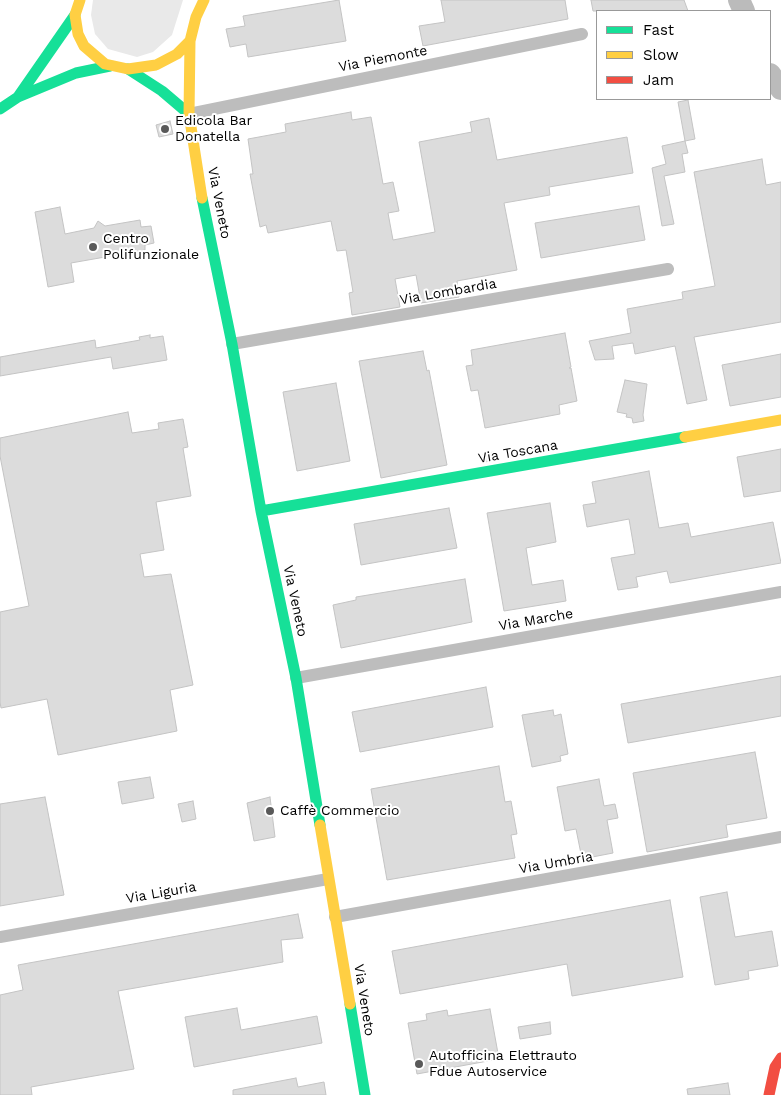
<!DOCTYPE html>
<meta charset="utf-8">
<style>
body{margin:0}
#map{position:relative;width:781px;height:1095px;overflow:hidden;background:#fff;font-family:"Work Sans",sans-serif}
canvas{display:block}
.legend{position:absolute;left:596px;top:10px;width:175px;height:90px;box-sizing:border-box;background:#fff;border:1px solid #999;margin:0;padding:6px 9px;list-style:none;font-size:15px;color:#000}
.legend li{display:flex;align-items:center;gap:10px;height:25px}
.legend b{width:25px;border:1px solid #999}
</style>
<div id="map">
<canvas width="781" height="1095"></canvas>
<ul class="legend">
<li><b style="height:6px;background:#16e098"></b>Fast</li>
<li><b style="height:6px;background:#ffcf43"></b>Slow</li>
<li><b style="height:6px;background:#f24e42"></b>Jam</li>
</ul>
</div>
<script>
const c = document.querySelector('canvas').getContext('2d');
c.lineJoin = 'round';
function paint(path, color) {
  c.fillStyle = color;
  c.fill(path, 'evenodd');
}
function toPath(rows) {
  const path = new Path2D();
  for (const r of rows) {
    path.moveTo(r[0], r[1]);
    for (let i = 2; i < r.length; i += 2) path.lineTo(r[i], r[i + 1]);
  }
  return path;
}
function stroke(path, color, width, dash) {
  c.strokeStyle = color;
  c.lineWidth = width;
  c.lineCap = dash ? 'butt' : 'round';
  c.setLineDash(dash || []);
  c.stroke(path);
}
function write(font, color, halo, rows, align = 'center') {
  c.font = font + ' "Work Sans",sans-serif';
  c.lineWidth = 4;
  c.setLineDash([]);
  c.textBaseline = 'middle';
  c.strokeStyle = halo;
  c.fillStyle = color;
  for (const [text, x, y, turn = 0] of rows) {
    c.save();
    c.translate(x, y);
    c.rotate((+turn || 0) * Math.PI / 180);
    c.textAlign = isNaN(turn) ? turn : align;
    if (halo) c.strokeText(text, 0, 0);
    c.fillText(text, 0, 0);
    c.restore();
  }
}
paint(toPath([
 [93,0,183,0,172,35,153,52,137,57,108,49,95,34,91,15]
]), '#e9e9e9');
stroke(toPath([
 [739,0,744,11],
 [770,74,781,89]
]), '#bbb', 22);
const building = toPath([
 [339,0,346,41,248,57,246,44,230,47,226,29,245,26,243,16,339,0],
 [441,0,565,0,568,19,423,46,419,26,445,22,441,0],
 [591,0,684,0,688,11,593,11,591,0],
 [688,100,695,139,685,141,678,102,688,100],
 [351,112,352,120,371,117,383,184,393,182,399,211,388,213,393,240,435,232,419,142,472,132,470,122,489,118,497,160,627,137,633,173,549,187,550,195,504,203,517,270,457,281,459,297,421,303,416,275,395,279,400,307,352,315,349,293,353,292,346,250,337,251,331,221,268,233,266,225,260,227,250,174,253,174,248,139,286,132,285,124,351,112],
 [170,121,173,134,159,137,156,125,170,121],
 [685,141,688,153,682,154,685,172,664,176,674,224,662,226,652,168,666,164,662,146,685,141],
 [762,159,766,185,781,182,781,322,694,337,707,400,687,404,675,346,635,354,633,343,612,346,614,359,595,360,589,341,631,333,627,309,683,299,682,292,715,286,694,172,762,159],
 [639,206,645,240,541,258,535,223,639,206],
 [60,207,65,234,94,228,98,221,105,226,140,220,141,227,151,226,154,243,145,245,145,250,71,263,74,282,48,287,35,212,60,207],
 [565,333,571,367,569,368,571,368,577,401,559,405,560,414,485,428,478,390,471,391,466,366,473,365,471,350,565,333],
 [150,335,150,338,163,336,167,360,113,369,111,357,0,376,0,357,95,340,96,348,140,340,139,337,150,335],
 [423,351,427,371,429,370,447,465,381,478,359,361,423,351],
 [781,354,781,397,730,406,722,365,781,354],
 [625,380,647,384,643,415,644,421,633,423,632,418,626,417,627,414,617,412,625,380],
 [336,383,350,461,297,471,283,392,336,383],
 [128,412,132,433,159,429,158,423,183,419,188,447,183,448,191,496,156,502,164,550,140,554,144,577,171,574,193,685,170,690,177,731,58,755,47,699,1,708,0,702,0,612,29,606,0,456,0,438,128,412],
 [781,449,781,491,744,497,737,457,781,449],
 [494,452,495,460,485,462,483,454,494,452],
 [649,471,659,528,688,523,691,537,773,522,781,563,670,583,667,571,636,577,638,587,618,590,611,558,635,554,629,519,587,527,583,505,596,503,592,482,649,471],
 [550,503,556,542,526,548,532,585,563,580,566,601,504,611,487,513,550,503],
 [449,508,457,548,361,565,354,524,449,508],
 [465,579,472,622,341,648,333,605,356,600,356,597,465,579],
 [781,676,781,716,628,743,621,704,781,676],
 [486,687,493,727,360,752,352,712,486,687],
 [553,710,554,716,561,714,568,754,560,756,561,761,532,767,522,715,553,710],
 [755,752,767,818,726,825,728,837,647,852,633,773,755,752],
 [499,766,505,802,511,801,517,834,511,835,515,858,387,880,371,789,499,766],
 [150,777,154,798,122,804,118,782,150,777],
 [599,779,604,806,615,804,618,818,607,820,613,853,582,859,576,829,565,831,557,787,599,779],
 [45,797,64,895,0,906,0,804,45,797],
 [270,797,275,837,254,841,247,803,270,797],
 [193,801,196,819,182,822,178,804,193,801],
 [727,892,735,937,772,931,778,966,748,971,749,979,715,985,700,897,727,892],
 [670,900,683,977,572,996,567,964,400,994,392,951,670,900],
 [298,914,303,938,281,940,283,962,118,991,134,1069,31,1087,32,1095,0,1095,0,995,23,990,18,965,298,914],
 [237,1008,241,1030,317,1016,322,1043,194,1067,185,1017,237,1008],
 [490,1009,499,1059,417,1074,408,1023,427,1020,426,1014,447,1010,448,1016,490,1009],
 [550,1022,551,1034,520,1039,518,1027,550,1022],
 [296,1078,298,1087,324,1082,326,1095,233,1095,233,1090,296,1078],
 [728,1083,730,1095,688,1095,687,1089,728,1083]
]);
paint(building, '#dcdcdc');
stroke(building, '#c4c4c4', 1);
stroke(toPath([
 [189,114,582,34],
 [232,344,668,269],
 [296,678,781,592],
 [335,917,781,837],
 [0,937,328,879]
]), '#bdbdbd', 12);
stroke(toPath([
 [128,69,162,91,189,114],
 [18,97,75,15],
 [0,109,18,97,76,73,110,66],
 [202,198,232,344,261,511,296,678,320,825],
 [261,511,685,437],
 [350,1004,365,1095]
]), '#16e098', 11);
stroke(toPath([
 [80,0,75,15,78,34,84,46,105,64,128,69,156,65,177,54,190,41,196,17,204,0],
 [190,41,189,114,202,198],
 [685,437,781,420],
 [320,825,350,1004]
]), '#ffcf43', 11);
stroke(toPath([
 [769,1095,775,1067,781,1058]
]), '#f24e42', 11);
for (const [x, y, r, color] of [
 [165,129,5,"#595959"],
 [93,247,5,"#595959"],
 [270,811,5,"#595959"],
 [419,1064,5,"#595959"]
]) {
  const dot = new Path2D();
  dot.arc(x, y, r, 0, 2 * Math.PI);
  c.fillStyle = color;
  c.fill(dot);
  stroke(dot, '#fff', 2);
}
write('14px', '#000', '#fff', [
 ["Via Piemonte",383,59,-11],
 ["Via Veneto",219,203,79],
 ["Via Lombardia",448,292,-10],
 ["Via Toscana",518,452,-10],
 ["Via Veneto",295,601,78],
 ["Via Marche",536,620,-10],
 ["Via Umbria",556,863,-10],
 ["Via Liguria",161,893,-10],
 ["Via Veneto",364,1000,81]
]);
write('14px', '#000', '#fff', [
 ["Edicola Bar",175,121],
 ["Donatella",175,137],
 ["Centro",103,239],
 ["Polifunzionale",103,255],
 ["Caffè Commercio",280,811],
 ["Autofficina Elettrauto",429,1056],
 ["Fdue Autoservice",429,1072]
], 'left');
</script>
